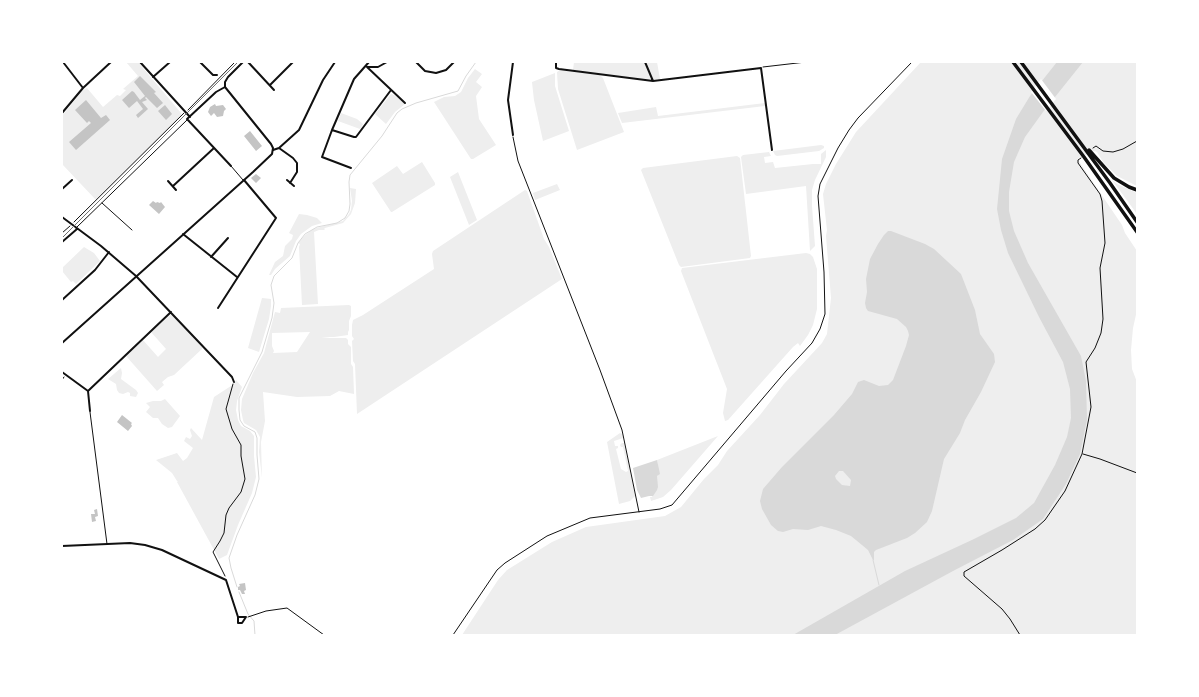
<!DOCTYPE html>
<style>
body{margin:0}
#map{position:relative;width:1199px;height:697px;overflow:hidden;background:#fff;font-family:"Exo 2",sans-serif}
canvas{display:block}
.frame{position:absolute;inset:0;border:63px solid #fff;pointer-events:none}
</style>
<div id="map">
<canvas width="1199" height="697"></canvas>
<div class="frame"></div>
</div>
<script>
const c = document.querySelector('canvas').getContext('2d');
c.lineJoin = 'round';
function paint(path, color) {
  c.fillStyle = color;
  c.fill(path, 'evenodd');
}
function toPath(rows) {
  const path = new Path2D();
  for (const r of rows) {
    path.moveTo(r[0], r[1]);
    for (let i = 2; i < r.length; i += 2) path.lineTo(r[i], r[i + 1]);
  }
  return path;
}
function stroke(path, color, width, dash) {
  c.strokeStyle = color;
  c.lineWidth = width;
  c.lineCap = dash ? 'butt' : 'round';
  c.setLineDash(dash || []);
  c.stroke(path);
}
paint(toPath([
 [126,62,138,62,181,113,181,116,96,200,62,164,62,116,82,91,87,88,103,107,117,95,120,96,126,90,123,89,138,76],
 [574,62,657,62,660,79,647,80,573,70],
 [921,62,1137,62,1137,186,1117,176,1103,162,1097,152,1095,151,1079,158,1078,160,1122,225,1125,233,1137,251,1137,310,1133,328,1131,350,1132,369,1137,382,1137,635,462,635,498,580,507,570,552,542,586,527,665,516,681,507,704,479,718,465,727,451,760,415,784,384,822,343,827,334,831,298,826,236,827,230,823,194,826,184,836,164,856,132],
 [475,69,482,74,476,82,482,87,476,96,479,119,496,145,473,159,471,159,434,102,444,97,455,96,461,92,468,78],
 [560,70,600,75,603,78,624,132,577,150,558,89,557,72],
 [555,73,555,86,569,131,543,141,534,100,532,82],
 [391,94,394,95,405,104,395,112,386,124,375,114],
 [765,103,765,106,622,123,618,113,656,107,658,116],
 [341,113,357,119,363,124,360,129,338,121],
 [821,145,824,146,824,148,819,151,777,156,775,155,773,151],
 [826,150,826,157,815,180,812,190,812,206,815,246,810,251,806,186,746,194,741,157,743,155,769,152,771,156,764,157,765,163,773,162,775,168,813,164,821,164,821,154],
 [737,156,740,158,751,256,750,258,681,267,679,265,641,170,643,168],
 [422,162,435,183,435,185,392,212,391,212,372,183,397,166,403,174],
 [458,172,477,220,469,225,450,177],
 [1112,180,1117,184,1137,193,1137,214],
 [557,184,560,190,535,200,533,193],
 [350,188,356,189,355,203,351,214,343,223,325,228,324,229,325,230,319,230,314,232,318,304,302,305,299,247,300,244,298,243,304,236,313,229,343,221,349,214,351,210,352,201],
 [525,190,527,191,544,239,549,247,562,279,357,414,355,364,353,361,352,341,354,339,352,336,352,325,353,320,363,315,434,269,432,254,433,251],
 [299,214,307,215,317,218,322,223,312,226,301,234,296,241,290,256,275,269,271,275,269,275,275,262,283,256,285,246,292,239,293,235,289,233],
 [84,247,94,253,100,261,76,284,73,281,71,282,62,271,62,268],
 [806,253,810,254,813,257,817,269,817,309,813,325,808,335,800,346,798,343,793,347,728,420,725,421,723,413,727,389,681,271,682,268],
 [262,298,271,299,271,306,269,319,259,352,248,348],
 [349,305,351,306,351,316,349,321,349,330,348,332,348,335,334,337,321,337,330,338,346,338,348,340,348,344,351,347,351,364,353,367,354,394,339,391,330,396,297,397,263,392,265,421,261,442,262,478,259,452,260,437,256,430,244,423,243,420,241,410,242,399,253,373,264,353,275,312,280,313,281,308],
 [310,332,297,352,273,353,274,351,272,346,272,333],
 [170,315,172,315,202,347,202,349,174,375,168,377,162,382,164,385,157,391,126,356,143,340,158,357,166,349,151,332],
 [121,368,122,373,121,379,136,390,138,393,136,397,130,396,130,393,128,392,123,394,119,393,117,390,116,384,108,379],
 [236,380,242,387,237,401,236,410,238,420,241,426,250,431,254,436,254,456,256,477,252,493,238,525,227,555,219,559,177,482,178,481,177,481,172,473,156,460,177,453,183,461,187,458,193,448,184,441,186,437,190,439,192,436,190,430,191,428,202,440,214,397,234,384],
 [165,399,180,416,172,427,168,428,162,424,158,418,153,418,146,412,150,407,146,403,153,401,161,401],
 [620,433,622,434,623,438,614,441,615,446,618,446,618,448,616,449,621,469,626,472,628,471,623,447,621,447,620,445,622,443,624,443,635,496,630,501,619,504,607,442],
 [718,436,671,490,663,497,651,501,650,497,652,497,657,476,659,474,657,460]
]), '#eee');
paint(toPath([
 [1057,62,1083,62,1043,112,1025,137,1014,162,1009,192,1009,211,1014,231,1028,263,1081,356,1086,381,1087,420,1080,454,1066,484,1043,519,1013,540,953,571,835,635,793,635,905,571,974,539,1016,518,1034,503,1055,465,1067,437,1071,418,1070,389,1063,362,1039,317,1008,253,1001,230,997,209,1002,159,1016,119,1030,96],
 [888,231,891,231,925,244,934,249,961,274,975,310,980,334,994,354,995,362,981,392,965,420,960,433,944,459,932,511,927,522,915,533,907,538,876,550,874,552,874,560,873,560,868,550,862,545,851,536,836,530,821,526,808,530,793,529,783,532,778,531,771,525,762,509,760,501,763,489,782,467,834,415,852,394,858,382,864,380,879,386,888,385,893,380,906,346,909,335,908,331,906,327,897,319,868,311,866,308,865,303,867,292,866,279,870,259,878,244,884,235],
 [839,471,843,471,851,480,850,486,842,485,836,479,835,476],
 [657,460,660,474,657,476,658,487,657,490,653,496,649,496,641,498,637,490,633,468]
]), '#d9d9d9');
paint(toPath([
 [1041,79,1056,99,1046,111,1031,92]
]), '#fff');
stroke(toPath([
 [873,560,879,585],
 [237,587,231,568,229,558,237,535,255,495,259,479,257,455,257,438,255,432,244,426,240,420,239,410,239,398,262,352,272,318,274,303,271,285,274,276,292,258,298,243,305,234,317,227,337,223,345,218,349,211,350,204,349,182,350,175,382,136,397,113,402,109,416,103,458,91,466,76,476,62],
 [239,592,248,614,254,621,255,635]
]), '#d9d9d9', 1);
paint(toPath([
 [140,76,156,92,154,93,163,103,157,108,146,97,145,98,147,100,142,102,148,109,138,118,136,115,143,109,137,101,129,108,122,100,132,91,134,92,140,100,145,96,134,82],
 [86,100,101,118,106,115,110,120,76,150,69,142,91,123,89,121,87,123,75,110],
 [215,104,216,106,223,105,226,109,224,111,223,116,217,117,214,113,211,116,208,112,210,107],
 [165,105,172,114,166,120,158,111],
 [250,131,262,146,256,151,244,136],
 [256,174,261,178,256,183,251,178],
 [153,201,156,203,157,202,160,203,161,202,165,207,159,214,149,205],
 [122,415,132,423,131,424,132,426,128,431,117,422],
 [97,509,98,516,95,517,96,521,92,522,91,514,95,514,94,510],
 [245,583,246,590,244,591,245,594,242,594,240,590,238,590,238,587,240,586,239,584]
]), '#c4c4c4');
stroke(toPath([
 [763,67,806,62],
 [188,110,235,62],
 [513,137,518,161,600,370,622,430,639,512],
 [1093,148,1096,146,1103,151,1113,152,1123,149,1137,141],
 [74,222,184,113],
 [62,233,70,226],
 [62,380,64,377],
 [1083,454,1100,459,1137,473],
 [225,576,213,552,220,541,224,533,226,515,229,508,241,492,245,479,241,456,241,445,232,429,226,409,233,384],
 [248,617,266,611,287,608,324,635],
 [453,635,497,570,505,563,547,536,590,518,660,509,672,505,786,371,812,343,820,329,825,314,824,272,818,196,820,184,838,148,849,130,858,118,912,62],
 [1020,635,1010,619,1002,609,964,576,964,572,1002,550,1035,529,1045,520,1065,491,1082,454,1091,407,1086,362,1095,348,1101,333,1103,319,1100,268,1105,243,1102,201,1100,194,1078,163,1078,160,1081,158]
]), '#111', 1);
stroke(toPath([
 [231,166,243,180],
 [102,203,132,230],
 [76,228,187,120],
 [90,412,107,544]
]), '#111', 1);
stroke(toPath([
 [63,62,83,88],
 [140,62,190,117],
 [200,62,213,75,217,75],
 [248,62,274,90],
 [416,62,425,71,436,73,446,70,454,62],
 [513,62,508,100,513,135],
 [556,62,556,68,559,69,653,81,761,68,772,150],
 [645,62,653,81],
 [367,67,405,103],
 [367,67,378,67,387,62],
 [153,77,170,62],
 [270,85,293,62],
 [225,87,216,92,187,119,231,166],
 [62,113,83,88,111,62],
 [332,130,354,137,356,137,391,90],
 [279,148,293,158,297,163,297,172,290,183],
 [273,150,279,148,299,130,323,80,335,62],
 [351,168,322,157,332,130,354,79,369,62],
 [287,180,294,186],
 [168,181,176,190],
 [173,186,214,148],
 [62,189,72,180],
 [62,217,101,246,136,276,232,377,234,382],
 [183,234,237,277],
 [62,242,77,229],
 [211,257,228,238],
 [62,300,95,270,109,252],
 [218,308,276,218,244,180],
 [62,372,88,391,90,411],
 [88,391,171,312],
 [62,546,130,543,145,545,162,550,226,580,238,617,238,623,242,623,246,617,238,617]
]), '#111', 2);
stroke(toPath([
 [62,343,253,172,272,154,273,148,271,144,225,87,225,82,228,77,243,62]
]), '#111', 2);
stroke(toPath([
 [1013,62,1084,157,1137,232],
 [1021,62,1110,183,1137,222],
 [1089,150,1114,178,1129,187,1137,190]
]), '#111', 3.5);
stroke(toPath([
 [62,238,238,62]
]), '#707070', 1);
</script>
